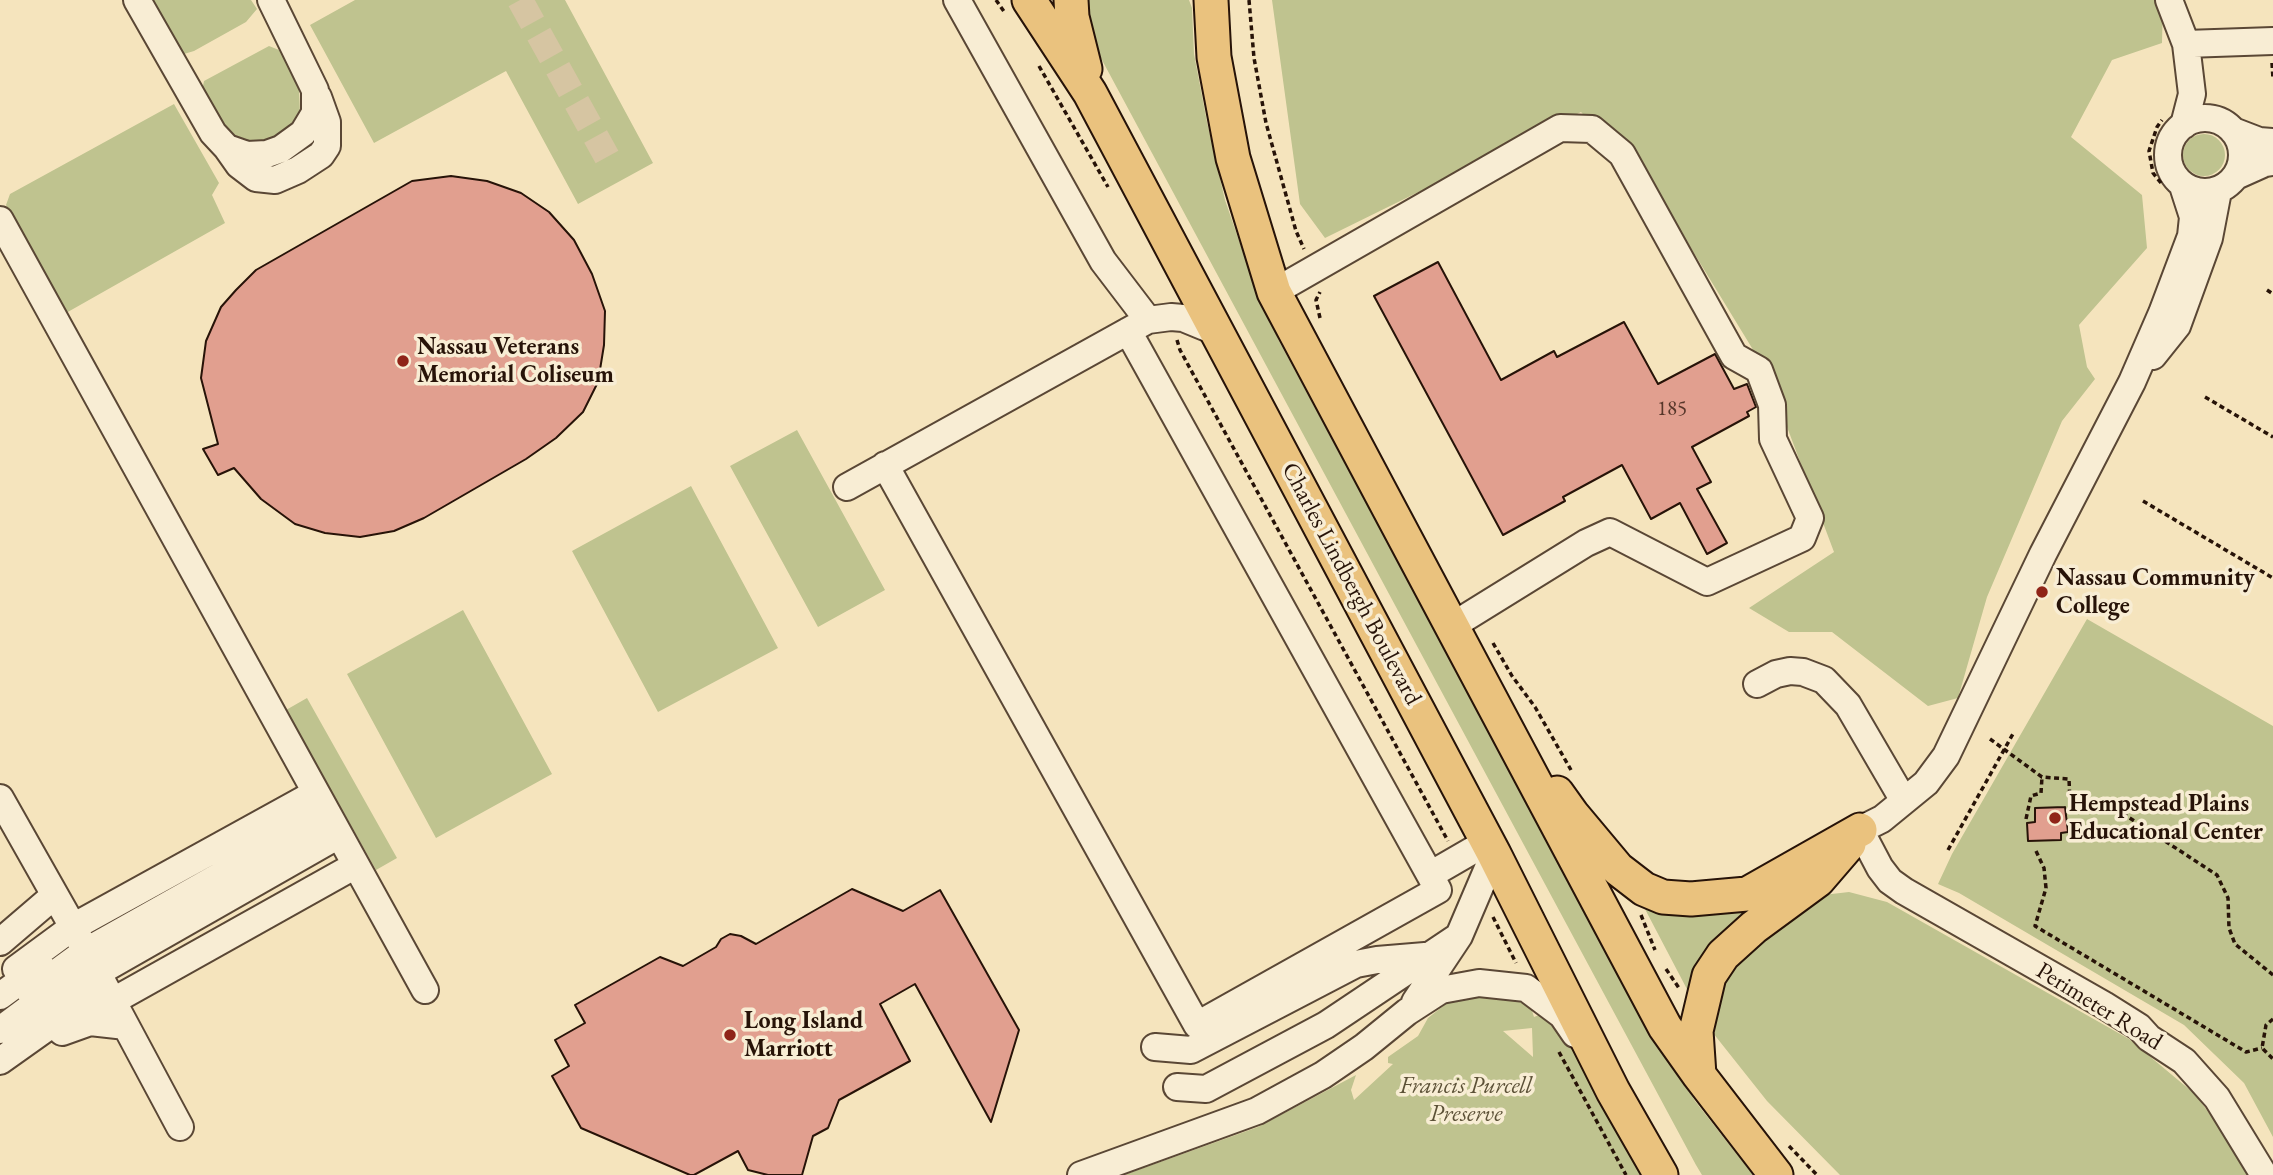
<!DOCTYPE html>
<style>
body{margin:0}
canvas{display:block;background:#f5e4bd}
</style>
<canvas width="2273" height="1175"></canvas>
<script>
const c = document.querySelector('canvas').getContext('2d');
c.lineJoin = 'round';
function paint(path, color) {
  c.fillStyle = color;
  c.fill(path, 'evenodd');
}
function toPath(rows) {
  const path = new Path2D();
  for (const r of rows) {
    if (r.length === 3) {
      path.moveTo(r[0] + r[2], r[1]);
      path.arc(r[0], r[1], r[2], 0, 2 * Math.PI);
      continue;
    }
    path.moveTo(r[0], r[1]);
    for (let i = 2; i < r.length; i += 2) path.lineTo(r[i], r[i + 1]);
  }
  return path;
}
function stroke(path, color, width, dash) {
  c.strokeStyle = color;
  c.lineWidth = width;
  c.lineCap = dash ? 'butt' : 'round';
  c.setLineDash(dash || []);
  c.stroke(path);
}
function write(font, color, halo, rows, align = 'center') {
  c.font = font + ' "EB Garamond",serif';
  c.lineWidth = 7;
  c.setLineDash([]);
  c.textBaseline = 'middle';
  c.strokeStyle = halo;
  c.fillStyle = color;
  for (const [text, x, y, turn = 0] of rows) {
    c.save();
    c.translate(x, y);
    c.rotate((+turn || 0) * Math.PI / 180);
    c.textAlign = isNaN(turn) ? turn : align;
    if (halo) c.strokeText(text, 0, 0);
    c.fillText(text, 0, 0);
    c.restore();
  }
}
paint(toPath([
 [149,0,251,0,257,9,246,22,194,51,184,54,176,50],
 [355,0,565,0,653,163,578,204,506,71,374,143,310,25],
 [1086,0,1189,0,1192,8,1194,54,1207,122,1225,200,1255,287,1279,341,1651,1033,1695,1101,1753,1175,1702,1175,1696,1165,1088,34],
 [1272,0,2163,0,2162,43,2112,60,2071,137,2142,195,2147,248,2079,325,2087,367,2095,379,2062,421,1987,597,1958,698,1928,706,1832,632,1789,632,1749,608,1834,552,1766,371,1653,186,1581,112,1325,238,1300,204],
 [269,46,279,50,290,70,299,90,300,112,289,129,273,142,244,145,222,132,201,96,204,81],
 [174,104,219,183,212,195,225,223,66,313,6,205,10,194],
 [2204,155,21],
 [797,430,885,590,818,627,730,466],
 [691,486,778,648,658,712,572,551],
 [463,610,552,774,436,838,347,674],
 [2087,619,2273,726,2273,1137,2244,1083,2184,1025,1959,893,1938,884,1952,854],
 [307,698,397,858,376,870,286,710],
 [1635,890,1772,893,1721,933,1700,958,1689,993],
 [1849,892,1887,902,2129,1039,2196,1095,2253,1175,1840,1175,1767,1101,1713,1033,1707,1009,1731,955,1823,895],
 [1468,993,1528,998,1534,1017,1544,1013,1561,1023,1643,1175,1124,1175,1258,1127,1356,1075,1351,1090,1354,1100,1393,1064,1388,1063,1388,1057,1418,1036,1428,1018,1447,1003],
 [1532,1028,1533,1056,1533,1057,1503,1031]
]), '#bfc38f');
const building = toPath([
 [451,176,487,181,521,193,549,212,574,240,592,274,605,311,604,345,598,382,583,412,556,438,526,459,424,518,394,531,360,537,325,533,295,524,261,499,234,468,218,475,203,449,218,444,201,378,206,341,221,307,236,290,256,270,412,181,451,176],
 [1438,262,1501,380,1554,351,1557,357,1624,322,1658,384,1715,354,1734,389,1747,384,1756,407,1747,412,1749,416,1692,447,1711,482,1697,489,1727,543,1707,554,1680,503,1651,519,1622,465,1563,497,1565,501,1503,535,1374,296,1438,262],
 [2065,807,2068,832,2061,833,2061,840,2028,841,2027,823,2035,822,2035,808,2065,807],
 [852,889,903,911,940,890,1019,1030,991,1122,915,984,880,1004,910,1061,839,1100,828,1128,813,1136,802,1175,768,1175,748,1170,738,1151,694,1175,690,1175,581,1128,552,1076,569,1066,555,1040,585,1023,575,1005,660,957,683,966,716,947,721,939,730,934,741,936,756,944,852,889]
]);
paint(building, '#e19f8f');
stroke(building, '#271308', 2);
stroke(toPath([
 [520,0,607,157]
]), '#d6c5a2', 26, [26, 13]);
const minor = toPath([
 [137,0,213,133,227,148,247,155,267,154,281,149,303,133,315,113,315,90,271,0],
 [2169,0,2186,44,2192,94,2184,125],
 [2186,44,2273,41],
 [2205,155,37],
 [2233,131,2259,141,2273,142],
 [227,148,239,165,256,178,275,180,298,170,321,155,327,146,327,122,318,97],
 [2236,176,2265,163,2273,162],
 [0,220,425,990],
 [1274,292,1560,128,1592,129,1622,154,1734,356,1759,370,1772,405,1773,439,1810,518,1802,538,1707,582,1610,532,1586,543,1452,626],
 [1148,320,1171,317,1183,318,1217,332],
 [1128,331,1430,875,1487,842],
 [2153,356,2177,326,2209,238,2218,191],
 [885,465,1197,1025,1438,890,1430,875],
 [847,487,1148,320,1103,261,957,0],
 [1757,684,1776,674,1790,671,1803,672,1824,680,1848,705,1904,801],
 [0,798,73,927,180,1127],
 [1860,830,1882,819,1926,783,1946,756,2043,554,2132,382,2162,313,2191,236,2193,217,2183,186],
 [1860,830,1880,868,1890,881,1904,891,2104,1005,2139,1027,2149,1038,2184,1061,2217,1098,2264,1175],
 [0,942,55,895],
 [16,969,73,927,316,793],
 [30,992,86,951,328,815],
 [0,996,41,966],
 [1415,1002,1459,936,1494,854],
 [44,1014,97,973,339,835],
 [0,1030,55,989],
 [62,1032,90,1022,126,1026],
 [1155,1047,1191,1050,1356,964,1377,960,1425,956],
 [0,1061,62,1017,88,1006,113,1001,356,865],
 [1177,1087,1206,1089,1326,1025,1459,936],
 [1081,1175,1257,1111,1323,1075,1364,1047,1407,1012,1441,990,1479,983,1526,988,1562,1015,1575,1034]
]);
const major = toPath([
 [1029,0,1090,93,1494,854,1613,1091,1661,1175],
 [1071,0,1072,17,1085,69],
 [1211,0,1214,57,1233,158,1274,292,1665,1027,1699,1075,1776,1175],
 [1557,793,1572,814,1618,869,1644,889,1663,897,1691,899,1747,894,1860,830],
 [1699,1075,1696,1031,1709,976,1723,955,1754,927,1818,880,1849,844]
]);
stroke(minor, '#5a4735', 30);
stroke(major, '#271308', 37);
stroke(toPath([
 [996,0,1005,13],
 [1249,0,1254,58,1266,123,1296,231,1304,249],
 [2272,63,2273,79],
 [1039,66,1108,187],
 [2161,183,2153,173,2149,151,2157,127,2162,120],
 [2267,290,2273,294],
 [1320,318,1316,300,1320,292],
 [1177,340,1180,350,1448,841],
 [2205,397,2273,437],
 [2143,501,2273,578],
 [1493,643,1512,676,1535,707,1571,770],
 [1990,739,2042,777,2069,779,2070,802,2085,806,2092,803,2122,813,2217,875,2228,898,2229,928,2235,944,2273,975],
 [2026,819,2031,796,2041,793,2042,777],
 [1948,850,2014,732],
 [2036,851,2044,868,2046,888,2035,926,2246,1052,2262,1048],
 [1641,915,1655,950],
 [1493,917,1516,963],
 [1666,969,1679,988],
 [2273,1019,2266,1025,2262,1048,2273,1059],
 [1559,1052,1626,1175],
 [1789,1146,1817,1175]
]), '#271308', 3.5, [5, 3.5]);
stroke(minor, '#f8edd4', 26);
stroke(major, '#eac27e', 33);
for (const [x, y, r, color] of [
 [403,361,7,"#8f2418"],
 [2042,592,7,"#8f2418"],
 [2055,818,7,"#8f2418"],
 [730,1035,7,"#8f2418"]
]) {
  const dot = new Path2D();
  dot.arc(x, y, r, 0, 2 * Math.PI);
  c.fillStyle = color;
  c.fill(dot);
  stroke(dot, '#f8edd4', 2.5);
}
write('21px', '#56362a', null, [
 ["185",1672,409]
]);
write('bold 24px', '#271308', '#f8edd4', [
 ["Nassau Veterans",417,347],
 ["Memorial Coliseum",417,375],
 ["Nassau Community",2056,578],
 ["College",2056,606],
 ["Hempstead Plains",2069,804],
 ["Educational Center",2069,832],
 ["Long Island",744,1021],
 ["Marriott",744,1049]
], 'left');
write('24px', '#271308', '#f8edd4', [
 ["Charles Lindbergh Boulevard",1351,584,62],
 ["Perimeter Road",2099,1007,32]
]);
write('italic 24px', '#5c5137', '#f8edd4', [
 ["Francis Purcell",1466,1086],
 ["Preserve",1466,1114]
]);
</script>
